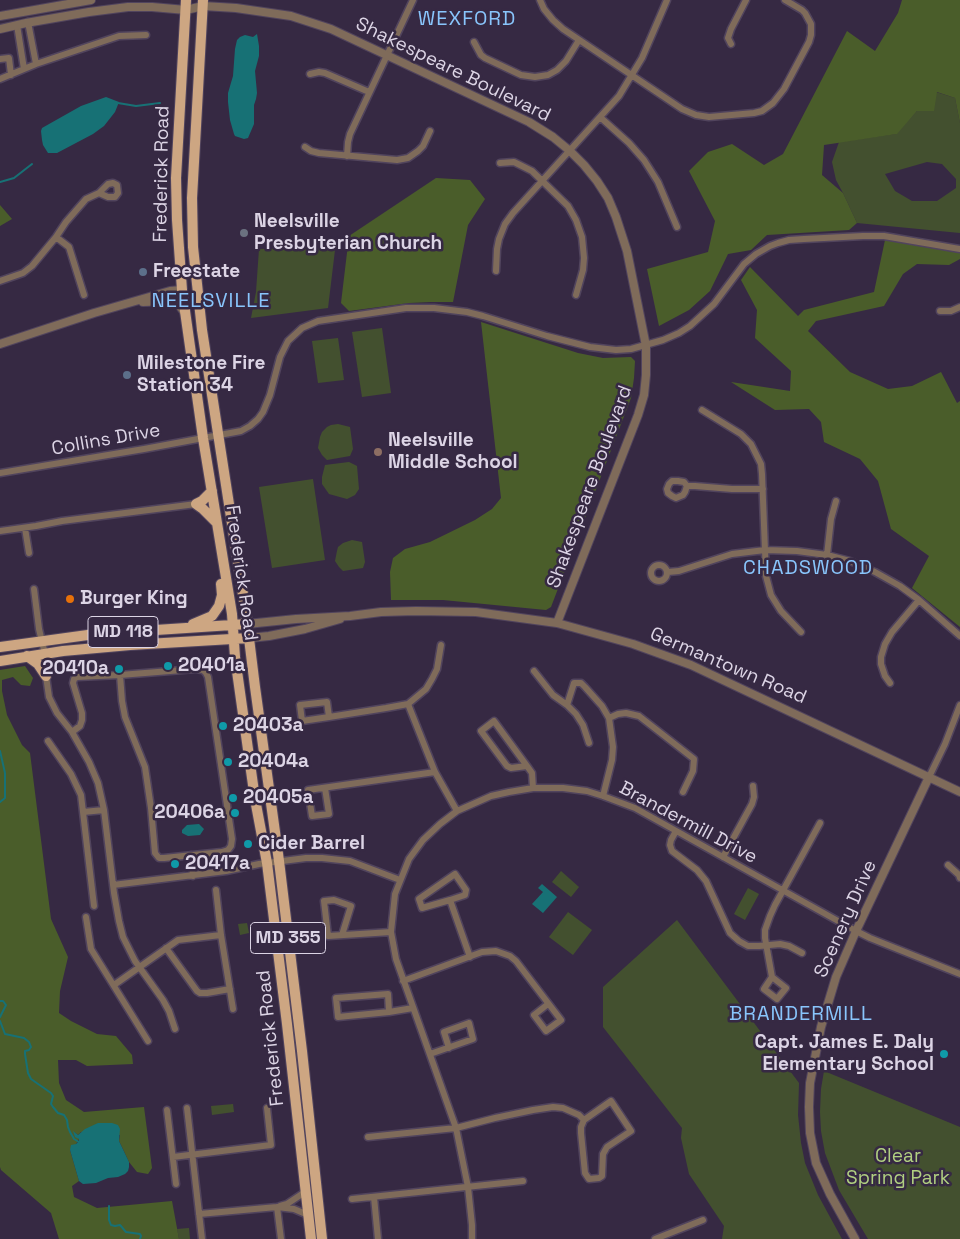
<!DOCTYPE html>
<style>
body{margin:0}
canvas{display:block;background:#362943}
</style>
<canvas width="960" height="1239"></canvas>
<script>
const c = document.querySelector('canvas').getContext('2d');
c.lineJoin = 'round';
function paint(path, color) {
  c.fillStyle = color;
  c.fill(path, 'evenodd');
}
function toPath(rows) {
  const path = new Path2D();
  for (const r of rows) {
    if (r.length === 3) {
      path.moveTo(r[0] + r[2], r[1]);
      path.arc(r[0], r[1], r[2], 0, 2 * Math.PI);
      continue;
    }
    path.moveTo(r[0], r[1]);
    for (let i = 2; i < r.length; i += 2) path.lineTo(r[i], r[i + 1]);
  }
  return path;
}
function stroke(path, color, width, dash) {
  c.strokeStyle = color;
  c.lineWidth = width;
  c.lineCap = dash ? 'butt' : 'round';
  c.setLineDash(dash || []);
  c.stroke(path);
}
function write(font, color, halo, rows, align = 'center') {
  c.font = font + ' "Space Grotesk",sans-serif';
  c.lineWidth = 5;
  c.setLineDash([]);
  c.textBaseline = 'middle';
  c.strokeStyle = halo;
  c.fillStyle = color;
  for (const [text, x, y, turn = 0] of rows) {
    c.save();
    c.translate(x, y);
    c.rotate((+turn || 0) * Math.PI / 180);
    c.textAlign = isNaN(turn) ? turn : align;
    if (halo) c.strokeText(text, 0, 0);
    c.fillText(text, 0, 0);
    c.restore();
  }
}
paint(toPath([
 [936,92,955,98,960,123,960,233,857,223,843,193,836,180,832,162,839,142,896,134,917,111],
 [927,162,942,164,956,179,956,188,937,201,912,201,895,191,885,174],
 [319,248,335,250,328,308,251,318,256,292,259,249],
 [382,328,391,393,362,397,352,332],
 [338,338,344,380,318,383,312,341],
 [338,424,350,427,353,449,350,456,327,460,322,455,318,448,320,437,322,432,327,427,331,425],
 [349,462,357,466,359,489,355,495,347,499,329,494,322,484,322,477,325,465],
 [313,479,325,560,272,568,259,487],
 [352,540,362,542,365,562,363,568,343,571,339,567,335,561,337,551,338,547,343,543],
 [561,871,579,887,571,897,552,882],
 [748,888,759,894,745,920,734,914],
 [568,912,592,930,573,955,549,937],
 [677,920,799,1083,798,1115,801,1143,805,1163,818,1195,842,1239,722,1239,724,1226,689,1174,681,1138,682,1128,603,1027,603,987],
 [247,923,249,933,240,935,238,924],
 [824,1071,960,1127,960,1239,868,1239,839,1190,825,1153,821,1131,820,1112,821,1089],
 [233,1104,234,1112,212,1115,211,1106],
 [189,1228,190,1239,179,1239,177,1229]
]), '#43502f');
paint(toPath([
 [902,0,960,0,960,123,955,98,937,92,934,111,917,111,897,134,824,145,822,175,843,193,857,223,849,230,767,235,751,250,728,254,710,291,689,310,659,326,647,269,708,252,715,221,689,171,708,152,732,144,764,165,783,154,847,31,875,51,898,13],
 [436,178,470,180,485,199,468,225,453,302,431,302,409,303,349,311,341,303,349,236],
 [0,205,12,219,0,226],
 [885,240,960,253,960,259,949,265,917,264,903,274,884,306,816,321,808,331,850,372,888,389,912,386,941,372,957,403,960,401,960,627,912,588,929,556,891,529,878,481,860,459,824,442,821,422,809,409,775,410,731,382,790,391,791,371,755,338,757,310,741,280,750,267,798,316,804,310,874,292],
 [481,322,578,353,603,358,631,357,635,361,634,378,631,398,551,607,546,610,443,600,391,600,390,572,393,558,405,549,430,542,475,520,492,509,501,498],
 [25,666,33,678,30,686,21,685,13,677,2,680,2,691,7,715,22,745,30,753,51,919,68,957,60,991,59,1013,71,1021,97,1034,116,1036,132,1055,133,1064,87,1066,76,1060,58,1060,59,1083,66,1100,84,1112,144,1107,152,1168,148,1174,137,1172,129,1162,121,1145,119,1141,120,1135,81,1132,78,1135,74,1132,79,1139,76,1144,70,1150,79,1181,72,1186,74,1197,97,1208,172,1201,179,1239,59,1239,51,1213,1,1170,0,1167,0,670]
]), '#4a5d2a');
paint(toPath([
 [257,34,259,46,259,56,255,71,257,93,256,99,254,105,254,124,248,138,244,139,235,136,234,134,230,120,228,102,228,93,233,76,235,49,237,40,240,37,245,35,253,37],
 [106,97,119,102,115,112,104,126,93,134,57,153,48,153,43,145,42,140,41,131,42,128,81,106],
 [199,824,204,829,200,835,188,836,182,833,182,830,187,825],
 [542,884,557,897,543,913,532,904,543,892,538,888],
 [98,1123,112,1123,118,1125,120,1129,119,1141,129,1162,129,1167,128,1171,125,1174,118,1177,108,1178,96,1183,83,1184,79,1181,70,1150,71,1145,76,1144,79,1141,79,1139,75,1137,73,1131,78,1135,85,1129]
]), '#177175');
stroke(toPath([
 [118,103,136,106,160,103],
 [0,182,14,178,32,164],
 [0,751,5,773,5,798,0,802],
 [0,1001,3,1001,6,1005,0,1017],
 [0,1021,5,1034,24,1038,29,1042,31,1047,29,1050,25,1051,25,1054,28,1073,31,1079,51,1093,53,1096,51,1104,53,1107,58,1113,64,1115,67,1120,68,1127,70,1132,74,1139,79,1142],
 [109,1206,109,1220,111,1225,115,1226,120,1225,126,1232,140,1234,141,1236,140,1239]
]), '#177175', 2);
const minor = toPath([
 [540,0,544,9,553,20,563,29,682,109,696,115,709,117,754,113,762,111,773,103,784,89,809,42,811,35,811,24,805,13,802,10,785,0],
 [28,22,36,64],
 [17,25,24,69],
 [474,42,481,55,485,58,521,75,535,77,548,75,557,70,566,61,579,40],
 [731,44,728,38,731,29,746,0],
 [0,59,9,58,11,75],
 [310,74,319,72,325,73,369,92],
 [0,79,36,64,119,36,146,35],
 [600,117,629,143,644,160,658,182,677,227],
 [305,147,311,151,319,153,397,160,408,158,418,151,423,146,430,131],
 [347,156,348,142,350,134,413,0],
 [500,163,514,162,532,171,568,206,576,220,582,237,584,258,583,270,576,295],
 [56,237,69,247,84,295],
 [496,271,497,249,499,239,505,224,513,213,619,96,642,58,667,0],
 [0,281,23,273,32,266,56,237,66,222,86,199,99,193,108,184,113,183,117,185,118,193,115,197,108,197,99,193],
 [940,311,951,311,960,307],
 [702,410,741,434,751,444,761,464,762,474,766,576,771,595,781,611,801,632],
 [0,473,144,449,241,431,250,426,258,419,263,412,270,395,280,357,288,341,302,328,318,321,406,308,434,308,467,312,483,316,547,336,590,347,616,350,631,349,663,340,679,333,690,326,714,304,744,264,756,254,770,246,778,243,789,240,804,239,863,236,884,236,960,249],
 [687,486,685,492,683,495,676,498,672,496,668,493,667,489,669,484,672,481,678,481,684,482,687,486,695,486,732,489,763,489],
 [25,528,29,553],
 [0,531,36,526,62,521,196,504],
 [827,555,831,519,836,501],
 [659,573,8],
 [668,572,679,571,732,554,765,550,797,551,827,555,850,561,875,572,900,586,919,600,960,636],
 [34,589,39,629,45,654],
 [534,671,553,695,567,705,576,714,583,725,589,743],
 [46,676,49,697,57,713,72,732,89,762,98,783,104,810,114,893,119,921,123,937,135,961,163,1000,169,1011,175,1029],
 [890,683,885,676,881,664,881,657,885,644,892,632,919,600],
 [408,704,435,772,457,811],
 [567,705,574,683,581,683,585,687,602,706,609,718,613,747,612,760,603,796],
 [329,717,327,702,300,705,302,721,329,717,386,708,408,704,426,689,432,679,437,669,441,645],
 [609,718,618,714,626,713,639,716,694,759,693,771,683,792],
 [72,732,80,726,82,720,82,713,73,683,74,679,77,677,120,675,195,669,203,670,206,673,208,677,232,839,231,846,228,850,222,852,164,858,159,858,155,853,151,808,145,767,125,717,122,701,120,675],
 [48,741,71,774,81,795,94,906],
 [527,766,511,768,507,766,481,731,494,721,527,766,532,773,533,788],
 [929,777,945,744,960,705],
 [325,788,329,814,312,816,308,790,435,772],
 [83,812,104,810],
 [676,831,671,840,670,845,672,851,697,870,706,881,730,933,739,941,748,946,759,946,780,944,789,946,802,953],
 [191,855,193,876],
 [723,857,752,804,754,797,753,786],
 [948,865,959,875,960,878],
 [113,885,226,871,259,864,306,858,322,858,350,861,400,880],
 [216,890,221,935,233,1009],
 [450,900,465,895,466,890,455,874,419,899,422,908,450,900,470,957],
 [86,917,91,949,148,1041],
 [342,935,351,906,334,900,324,901,328,936,391,932],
 [166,948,197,991,200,993,207,993,230,989],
 [772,977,786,988,777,999,764,989,772,977,765,938,765,930,770,916,775,905,820,823],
 [403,981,482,952,496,951,510,956,516,961,561,1020,546,1031,534,1015,548,1004],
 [114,985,178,940,221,935],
 [389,1012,388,994,336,998,338,1017,389,1012,413,1008],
 [430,1054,473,1039,469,1023,444,1032,449,1048],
 [187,1108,202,1239],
 [167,1110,176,1184],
 [368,1137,456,1128,495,1118,533,1110,553,1107,563,1108,579,1115,584,1120,581,1127,581,1133,585,1173,589,1179,599,1178,602,1176,603,1154,607,1147,631,1131,611,1101,584,1120],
 [173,1157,271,1145,267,1108],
 [374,1197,378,1239],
 [352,1199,523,1181],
 [280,1206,287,1204,305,1192],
 [277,1207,281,1239],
 [199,1214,277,1207,294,1209,308,1215],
 [472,1239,472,1225,468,1187,456,1128,396,959,391,932,395,894,409,859,423,840,440,824,457,811,491,796,509,792,533,788,563,788,587,791,603,796,635,808,856,931,870,938,960,974],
 [655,1239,703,1220]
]);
const tertiary = toPath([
 [0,16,91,0],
 [0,29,26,23,89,12,128,7,152,7,186,10,203,6,236,8,291,16,331,29,529,122,553,137,570,151,584,165,597,181,608,198,616,217,627,251,646,346,646,375,644,395,638,415,557,623],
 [143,302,169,301,179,305,185,313],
 [0,344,94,313,170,291,182,290],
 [247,624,296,619,350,616,381,612,416,611,476,612,557,623,633,644,691,665,960,792],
 [249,638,269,636,305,629,340,619],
 [855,1239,830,1194,816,1163,810,1133,809,1107,810,1083,821,1027,836,977,856,931,929,777]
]);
const primary = toPath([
 [186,0,176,178,177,220,182,290,203,438,232,614,235,657,255,799,267,863,287,1024,311,1239],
 [203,0,192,198,193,247,202,330,246,614,255,687,279,861,302,1051,322,1239],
 [212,491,202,501,196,504,203,509,217,523],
 [193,624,212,616,219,606,222,595,221,584],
 [0,647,95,634,247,624],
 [27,656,38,664,46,676],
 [0,661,63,651,130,645,249,638]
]);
stroke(minor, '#51445d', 9);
stroke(tertiary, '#51445d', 10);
stroke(primary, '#51445d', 12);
stroke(minor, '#7f6b5a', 6);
stroke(tertiary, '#7f6b5a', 8);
stroke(primary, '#cda682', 10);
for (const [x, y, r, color] of [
 [244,233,5,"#6b7280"],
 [143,272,5,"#5c6f8a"],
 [127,375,5,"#5c6f8a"],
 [378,452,5,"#8d6e63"],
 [70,599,5,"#e8710a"],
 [168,666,5,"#0f9aa8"],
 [119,669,5,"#0f9aa8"],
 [223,726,5,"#0f9aa8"],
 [228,762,5,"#0f9aa8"],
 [233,798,5,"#0f9aa8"],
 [235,813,5,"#0f9aa8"],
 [248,844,5,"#0f9aa8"],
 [175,864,5,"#0f9aa8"],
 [944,1054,5,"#0f9aa8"]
]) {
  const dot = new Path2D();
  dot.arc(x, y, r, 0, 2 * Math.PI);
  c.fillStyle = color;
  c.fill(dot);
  stroke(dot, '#362943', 2);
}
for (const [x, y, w] of [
 [123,632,70],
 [288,938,75]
]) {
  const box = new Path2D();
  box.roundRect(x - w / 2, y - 15.5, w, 31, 4);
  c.fillStyle = '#362943';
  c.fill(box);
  stroke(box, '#dcd4e5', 1);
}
write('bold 18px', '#dcd4e5', null, [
 ["MD 118",123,632],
 ["MD 355",288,938]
]);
write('19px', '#dcd4e5', '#362943', [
 ["Shakespeare Boulevard",453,70,26],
 ["Frederick Road",162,174,-89],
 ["Collins Drive",106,440,-10],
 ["Shakespeare Boulevard",590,487,-70],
 ["Frederick Road",241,573,82],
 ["Germantown Road",728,666,23],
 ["Brandermill Drive",688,823,28],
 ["Scenery Drive",846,919,-66],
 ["Frederick Road",271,1038,-96]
]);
write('bold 19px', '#dcd4e5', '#362943', [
 ["Neelsville",254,222],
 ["Presbyterian Church",254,244],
 ["Freestate",153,272],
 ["Milestone Fire",137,364],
 ["Station 34",137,386],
 ["Neelsville",388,441],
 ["Middle School",388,463],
 ["Burger King",80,599],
 ["20401a",178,666],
 ["20410a",109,669,"right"],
 ["20403a",233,726],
 ["20404a",238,762],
 ["20405a",243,798],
 ["20406a",225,813,"right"],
 ["Cider Barrel",258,844],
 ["20417a",185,864],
 ["Capt. James E. Daly",934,1043,"right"],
 ["Elementary School",934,1065,"right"]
], 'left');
write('19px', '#b1d081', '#362943', [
 ["Clear",898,1157],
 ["Spring Park",898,1179]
]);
c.letterSpacing = '1px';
write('20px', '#89c5fc', '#362943', [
 ["WEXFORD",467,20],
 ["NEELSVILLE",211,302],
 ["CHADSWOOD",808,569],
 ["BRANDERMILL",801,1015]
]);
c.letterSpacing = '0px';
</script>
